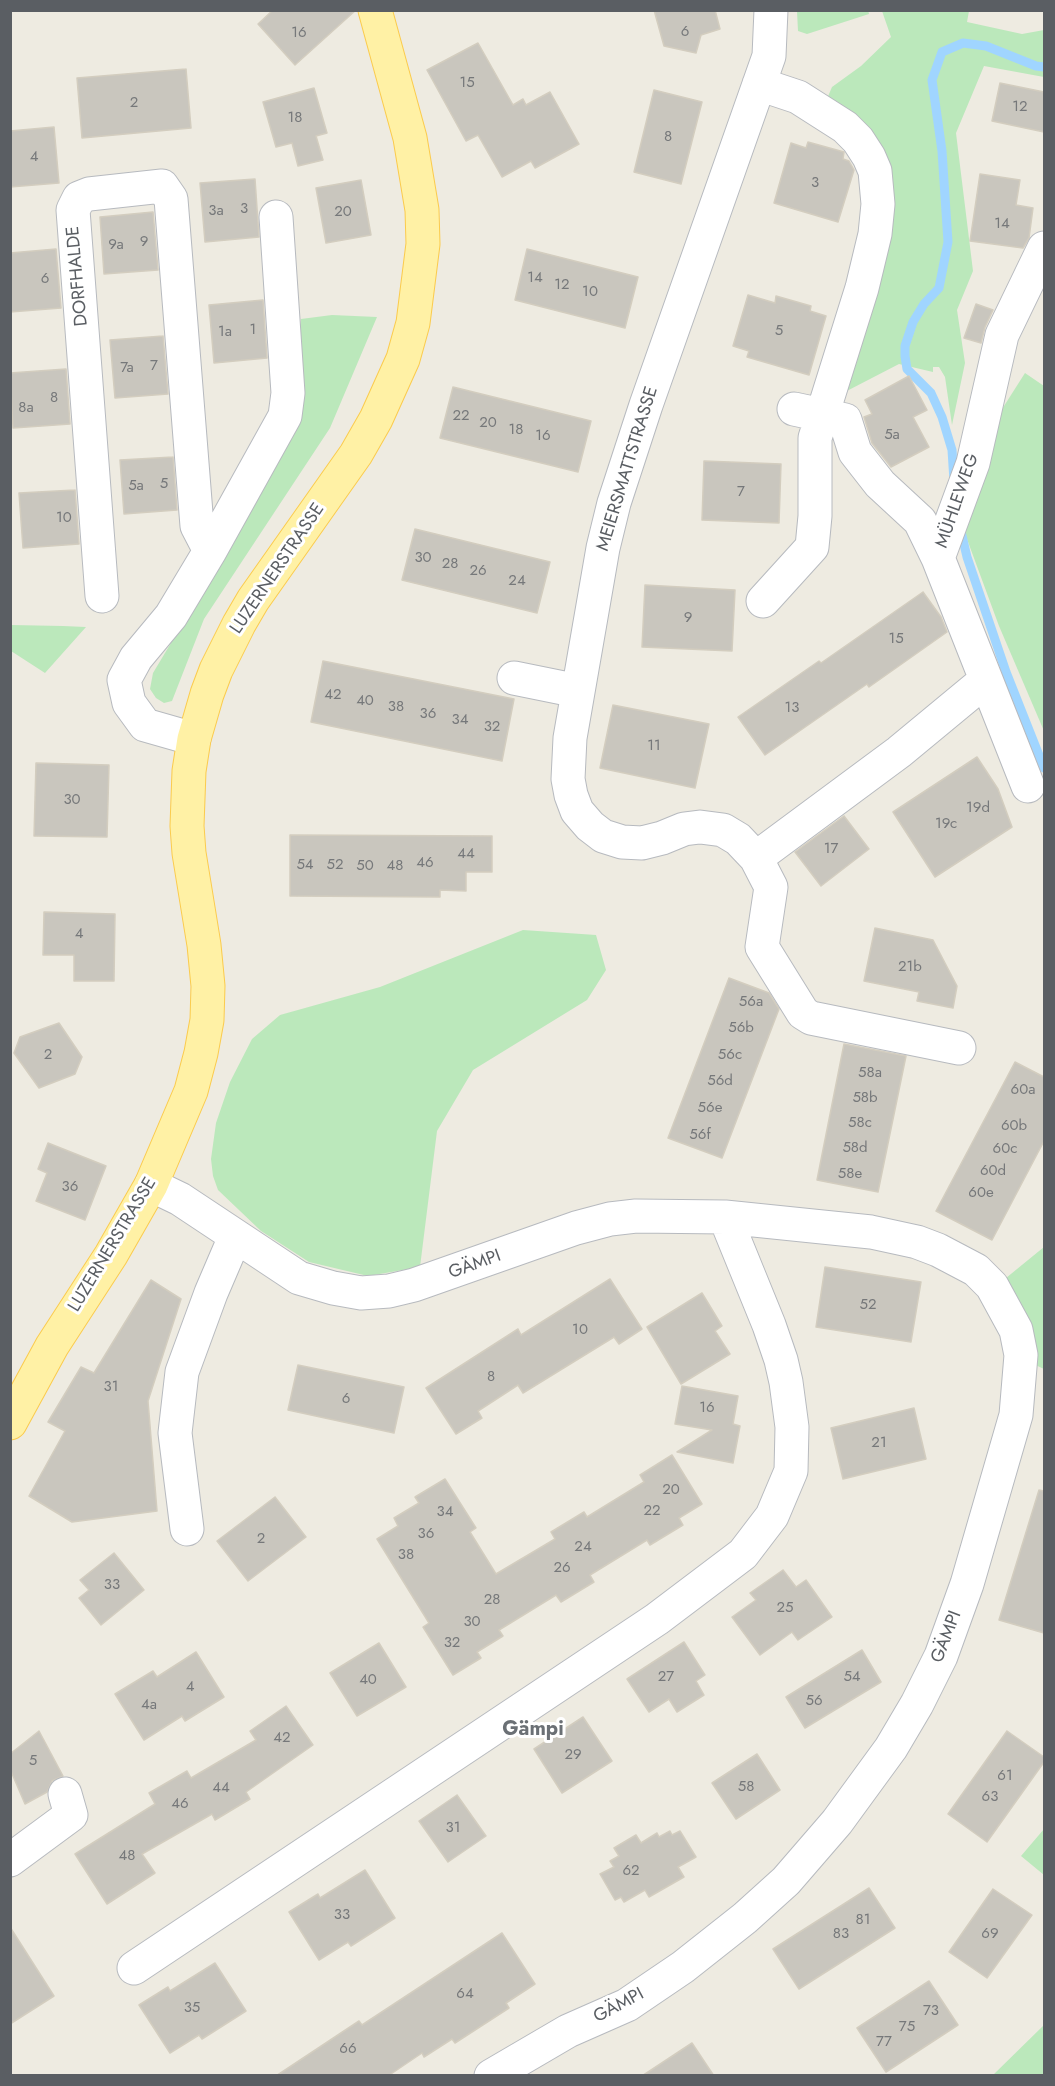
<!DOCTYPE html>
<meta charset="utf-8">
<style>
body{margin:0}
#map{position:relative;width:1055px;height:2086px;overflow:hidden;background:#eeebe1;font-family:Jost,sans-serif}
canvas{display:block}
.frame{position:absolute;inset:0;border:12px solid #5a5e63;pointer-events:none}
</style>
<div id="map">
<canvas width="1055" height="2086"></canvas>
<div class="frame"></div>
</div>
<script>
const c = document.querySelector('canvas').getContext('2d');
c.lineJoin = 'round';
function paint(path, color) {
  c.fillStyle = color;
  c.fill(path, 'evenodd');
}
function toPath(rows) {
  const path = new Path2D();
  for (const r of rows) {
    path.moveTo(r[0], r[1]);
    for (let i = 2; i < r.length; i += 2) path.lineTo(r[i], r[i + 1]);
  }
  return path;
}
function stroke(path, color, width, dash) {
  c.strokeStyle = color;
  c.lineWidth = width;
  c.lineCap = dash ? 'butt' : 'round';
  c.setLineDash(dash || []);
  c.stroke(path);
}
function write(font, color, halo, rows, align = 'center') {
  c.font = font + ' Jost,sans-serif';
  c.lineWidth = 6;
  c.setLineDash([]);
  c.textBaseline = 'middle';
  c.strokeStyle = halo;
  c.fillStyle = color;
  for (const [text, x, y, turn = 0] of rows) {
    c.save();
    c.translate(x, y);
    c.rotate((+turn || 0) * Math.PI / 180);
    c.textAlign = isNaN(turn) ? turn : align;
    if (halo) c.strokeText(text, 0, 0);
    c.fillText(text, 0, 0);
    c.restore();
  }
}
paint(toPath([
 [868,10,869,14,807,34,798,31,797,11],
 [882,11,969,11,967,22,1022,34,1044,30,1044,77,984,66,956,133,973,271,957,310,965,363,952,425,945,377,939,367,933,367,933,372,899,364,841,394,888,234,826,101,832,87,861,66,891,37],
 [332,315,377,317,330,428,204,619,172,701,164,703,156,698,150,689,153,673,223,556,300,330,301,319],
 [1025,373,1044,386,1044,731,999,626,964,531,990,428],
 [11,625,63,626,86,627,45,673,11,651],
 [523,930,596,935,606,970,587,1000,473,1070,437,1131,420,1267,368,1276,309,1262,261,1231,218,1190,213,1176,211,1159,216,1123,230,1082,252,1039,280,1015,380,987],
 [1044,1247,1044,1369,1029,1362,1006,1278],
 [1044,1829,1044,1875,1021,1856],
 [1044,2025,1044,2075,993,2075]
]), '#bbe8bb');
stroke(toPath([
 [954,481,952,450,942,417,931,393,907,369,905,356,905,346,913,322,924,304,939,288,948,242,942,151,932,80,942,52,963,43,986,46,1036,66,1044,67],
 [960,527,967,557,1006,672,1044,768]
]), '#a0d5ff', 9);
const building = toPath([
 [273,10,356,10,295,65,258,24,273,10],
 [654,10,715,10,720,29,701,35,696,53,664,46,654,10],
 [478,43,513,105,523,99,526,105,550,92,579,144,535,168,531,161,502,177,478,135,466,141,427,70,478,43],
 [186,69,191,128,82,138,77,78,186,69],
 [1000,83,1044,92,1044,132,992,121,1000,83],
 [314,88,327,133,316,136,323,160,298,166,292,143,276,147,263,102,314,88],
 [654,90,702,102,681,184,634,172,654,90],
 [54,127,59,183,10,187,10,131,54,127],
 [808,142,844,152,843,159,849,161,854,170,838,222,774,203,791,143,806,148,808,142],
 [980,174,1020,180,1016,205,1033,208,1029,238,1023,248,970,241,980,174],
 [255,179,259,237,205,242,200,183,255,179],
 [361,180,371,235,326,243,316,188,361,180],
 [153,212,158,270,104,274,100,217,153,212],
 [56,249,61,308,10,312,10,253,56,249],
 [527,249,638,277,625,328,515,300,527,249],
 [748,295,775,303,776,296,811,306,810,311,826,316,809,375,747,357,749,351,733,346,748,295],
 [263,300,267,358,214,363,209,305,263,300],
 [976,304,993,310,985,327,981,343,964,338,976,304],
 [163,336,168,394,115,398,110,340,163,336],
 [66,369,70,424,13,428,10,373,66,369],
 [909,376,927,410,913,417,929,447,891,467,872,443,864,417,872,414,865,400,909,376],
 [453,387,591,421,578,472,440,438,453,387],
 [173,457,177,510,124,514,120,460,173,457],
 [704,461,781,464,779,523,702,520,704,461],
 [75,490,79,544,23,548,19,493,75,490],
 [415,529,550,562,537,613,402,580,415,529],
 [645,585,735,590,732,651,642,647,645,585],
 [923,592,941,617,947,632,869,687,867,684,765,755,738,717,819,661,821,663,923,592],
 [323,661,514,699,502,761,311,722,323,661],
 [613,705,709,724,695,788,600,768,613,705],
 [977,757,998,789,1012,827,935,877,893,812,977,757],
 [36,763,109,765,107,837,34,836,36,763],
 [844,816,869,849,821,886,795,852,844,816],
 [290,835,492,836,492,872,466,872,466,891,440,890,440,897,290,896,290,835],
 [44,912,115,914,114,981,74,981,74,955,43,955,44,912],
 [875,928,933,940,957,986,953,1008,917,1001,919,992,864,981,875,928],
 [729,978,769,993,779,1009,722,1158,668,1138,729,978],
 [59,1023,82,1057,75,1074,39,1088,14,1053,20,1037,59,1023],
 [844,1044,906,1056,878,1192,817,1180,844,1044],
 [1015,1062,1044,1077,1044,1141,992,1240,936,1211,1015,1062],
 [48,1143,106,1166,85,1220,36,1201,47,1173,38,1169,48,1143],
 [825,1267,921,1282,911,1342,816,1327,825,1267],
 [610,1279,642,1329,619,1344,614,1337,523,1393,518,1385,478,1411,482,1418,456,1434,426,1388,518,1329,521,1335,610,1279],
 [151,1280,181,1299,148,1401,157,1511,72,1522,29,1496,65,1431,48,1422,81,1367,94,1373,151,1280],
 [702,1293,722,1326,715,1331,730,1354,681,1384,647,1327,702,1293],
 [298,1365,404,1387,394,1433,288,1410,298,1365],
 [682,1386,738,1396,733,1424,740,1426,733,1463,677,1452,712,1430,675,1424,682,1386],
 [914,1408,926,1459,843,1479,831,1428,914,1408],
 [672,1455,702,1504,679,1518,683,1525,650,1545,647,1540,590,1575,594,1582,561,1602,556,1595,499,1630,503,1636,477,1652,481,1658,453,1675,423,1627,429,1623,377,1539,398,1526,394,1518,419,1503,415,1497,445,1479,476,1528,470,1532,496,1574,555,1539,551,1532,584,1512,587,1517,644,1482,640,1475,672,1455],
 [1039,1490,1044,1491,1044,1633,999,1620,1039,1490],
 [275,1497,306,1537,248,1581,217,1541,275,1497],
 [114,1553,144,1590,101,1625,79,1598,89,1590,80,1580,114,1553],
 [783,1570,796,1587,806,1580,832,1617,798,1640,792,1632,760,1655,732,1617,756,1600,750,1593,783,1570],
 [684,1642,705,1675,696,1681,704,1695,677,1712,669,1699,649,1712,627,1679,684,1642],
 [379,1643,406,1687,357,1716,330,1673,379,1643],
 [862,1650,881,1682,805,1728,786,1697,862,1650],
 [196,1652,224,1697,185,1721,182,1716,144,1740,115,1694,153,1671,157,1677,196,1652],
 [286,1706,313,1745,246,1792,250,1799,215,1820,212,1814,142,1854,155,1873,107,1904,75,1854,155,1804,149,1793,187,1771,191,1778,256,1740,250,1731,286,1706],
 [583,1717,612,1761,562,1793,534,1749,583,1717],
 [39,1731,63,1776,52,1781,47,1792,25,1804,10,1769,10,1754,39,1731],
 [1007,1731,1044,1757,1044,1762,987,1842,948,1814,1007,1731],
 [757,1754,780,1790,736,1819,712,1783,757,1754],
 [457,1795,486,1836,448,1862,419,1821,457,1795],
 [670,1831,672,1835,680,1831,696,1857,678,1867,684,1877,649,1897,645,1890,624,1902,621,1897,615,1900,600,1874,614,1867,610,1861,619,1856,614,1848,636,1835,641,1843,657,1833,659,1837,670,1831],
 [365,1870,395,1918,351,1946,348,1942,319,1960,289,1912,318,1894,320,1898,365,1870],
 [869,1888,895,1928,799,1989,773,1949,869,1888],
 [993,1889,1032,1915,987,1978,949,1952,993,1889],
 [10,1927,54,1996,10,2024,10,1927],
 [502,1933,535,1984,506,2003,509,2008,455,2043,452,2039,424,2057,422,2053,388,2076,276,2076,359,2021,362,2025,502,1933],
 [215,1963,246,2011,202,2039,199,2035,170,2053,139,2005,168,1987,170,1991,215,1963],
 [929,1981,958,2025,886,2072,857,2028,929,1981],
 [692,2043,714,2076,642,2076,692,2043]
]);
paint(building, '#c9c6be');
stroke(building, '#d3cdbf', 1.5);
const minor = toPath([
 [771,10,769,56,646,405,614,503,603,548,570,738,568,779,571,795,577,811,590,826,603,836,622,842,642,843,662,838,684,829,700,827,723,830,738,839,756,858,771,887,762,947,803,1013,811,1018,959,1048],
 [759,84,798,97,845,127,858,140,869,157,875,171,878,204,875,234,862,288,815,438,815,516,812,547,763,601],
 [794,409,845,420,855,452,880,484,920,521,938,558],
 [102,596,73,210,79,198,89,194,162,186,171,199,197,526,210,551],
 [514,678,578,691],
 [194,739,145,725,129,703,124,680,136,658,171,616,210,551,285,416,288,393,276,217],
 [1028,786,938,558,973,463,1002,335,1044,248],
 [756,858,899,752,986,680],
 [151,1185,180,1199,299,1278,333,1288,361,1293,389,1291,414,1285,576,1228,610,1219,636,1216,725,1217,871,1232,917,1242,938,1250,976,1270,992,1286,1016,1330,1021,1355,1016,1415,967,1584,941,1656,917,1704,891,1748,837,1822,786,1881,745,1918,683,1967,627,2005,568,2031,491,2076],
 [187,1529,175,1433,182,1372,211,1293,235,1237],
 [10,1860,71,1815,65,1794],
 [134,1968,657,1619,743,1554,772,1516,791,1471,792,1427,786,1382,781,1360,769,1325,725,1217]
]);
const major = toPath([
 [10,1423,52,1346,111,1255,151,1185,191,1091,201,1053,207,1020,208,986,204,945,189,853,187,826,189,771,194,739,207,694,216,670,239,624,253,600,356,454,376,419,403,359,413,323,423,244,422,210,410,138,375,10]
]);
stroke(minor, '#b7babf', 35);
stroke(major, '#fbcb4d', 35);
stroke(minor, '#fff', 33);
stroke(major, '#fff1a5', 33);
write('15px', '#76787a', null, [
 ["6",685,32],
 ["16",299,33],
 ["15",467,83],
 ["2",134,103],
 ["12",1020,107],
 ["18",295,118],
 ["8",668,137],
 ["4",34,157],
 ["3",815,183],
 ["3",244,209],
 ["3a",216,211],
 ["20",343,212],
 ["14",1002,224],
 ["9",144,242],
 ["9a",116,245],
 ["14",535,278],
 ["6",45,279],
 ["12",562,285],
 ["10",590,292],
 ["1",253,330],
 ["5",779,331],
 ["1a",225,332],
 ["7",154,366],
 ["7a",127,368],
 ["8",54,398],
 ["8a",26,408],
 ["22",461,416],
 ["20",488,423],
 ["18",516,430],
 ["5a",892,435],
 ["16",543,436],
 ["5",164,484],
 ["5a",136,486],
 ["7",741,492],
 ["10",64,518],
 ["30",423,558],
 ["28",450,564],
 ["26",478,571],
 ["24",517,581],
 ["9",688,618],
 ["15",896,639],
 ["42",333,695],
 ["40",365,701],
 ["38",396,707],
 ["13",792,708],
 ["36",428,714],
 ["34",460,720],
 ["32",492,727],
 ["11",654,746],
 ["30",72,800],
 ["19d",978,808],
 ["19c",946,824],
 ["17",831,849],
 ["44",466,854],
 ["46",425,863],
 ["54",305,865],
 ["52",335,865],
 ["50",365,866],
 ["48",395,866],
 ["4",79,934],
 ["21b",910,967],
 ["56a",751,1002],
 ["56b",741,1028],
 ["2",48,1055],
 ["56c",730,1055],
 ["58a",870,1073],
 ["56d",720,1081],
 ["60a",1023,1090],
 ["58b",865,1098],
 ["56e",710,1108],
 ["58c",860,1123],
 ["60b",1014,1126],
 ["56f",700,1135],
 ["58d",855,1148],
 ["60c",1005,1149],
 ["60d",993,1171],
 ["58e",850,1174],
 ["36",70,1187],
 ["60e",981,1193],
 ["52",868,1305],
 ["10",580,1330],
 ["8",491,1377],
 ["31",111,1387],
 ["6",346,1399],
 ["16",707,1408],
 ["21",879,1443],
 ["20",671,1490],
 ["22",652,1511],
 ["34",445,1512],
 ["36",426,1534],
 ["2",261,1539],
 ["24",583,1547],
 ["38",406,1555],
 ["26",562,1568],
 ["33",112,1585],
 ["28",492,1600],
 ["25",785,1608],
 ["30",472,1622],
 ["32",452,1643],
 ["27",666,1677],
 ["54",852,1677],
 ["40",368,1680],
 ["4",190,1687],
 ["56",814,1701],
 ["4a",149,1705],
 ["42",282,1738],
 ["29",573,1755],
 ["5",33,1761],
 ["61",1005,1776],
 ["58",746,1787],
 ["44",221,1788],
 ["63",990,1797],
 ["46",180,1804],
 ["31",453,1828],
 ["48",127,1856],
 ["62",631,1871],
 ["33",342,1915],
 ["81",863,1920],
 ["83",841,1934],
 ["69",990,1934],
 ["64",465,1994],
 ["35",192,2008],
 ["73",931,2011],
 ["75",907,2027],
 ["77",884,2042],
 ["66",348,2049]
]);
write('18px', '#5a5e63', '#fff', [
 ["DORFHALDE",78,276,-95],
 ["MEIERSMATTSTRASSE",628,469,-73],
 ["MÜHLEWEG",958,501,-71],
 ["LUZERNERSTRASSE",278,569,-56],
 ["LUZERNERSTRASSE",113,1245,-59],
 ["GÄMPI",475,1265,-20],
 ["GÄMPI",947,1637,-69],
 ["GÄMPI",619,2006,-28]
]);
write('bold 20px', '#6b7075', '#fff', [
 ["Gämpi",533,1730]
]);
</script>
